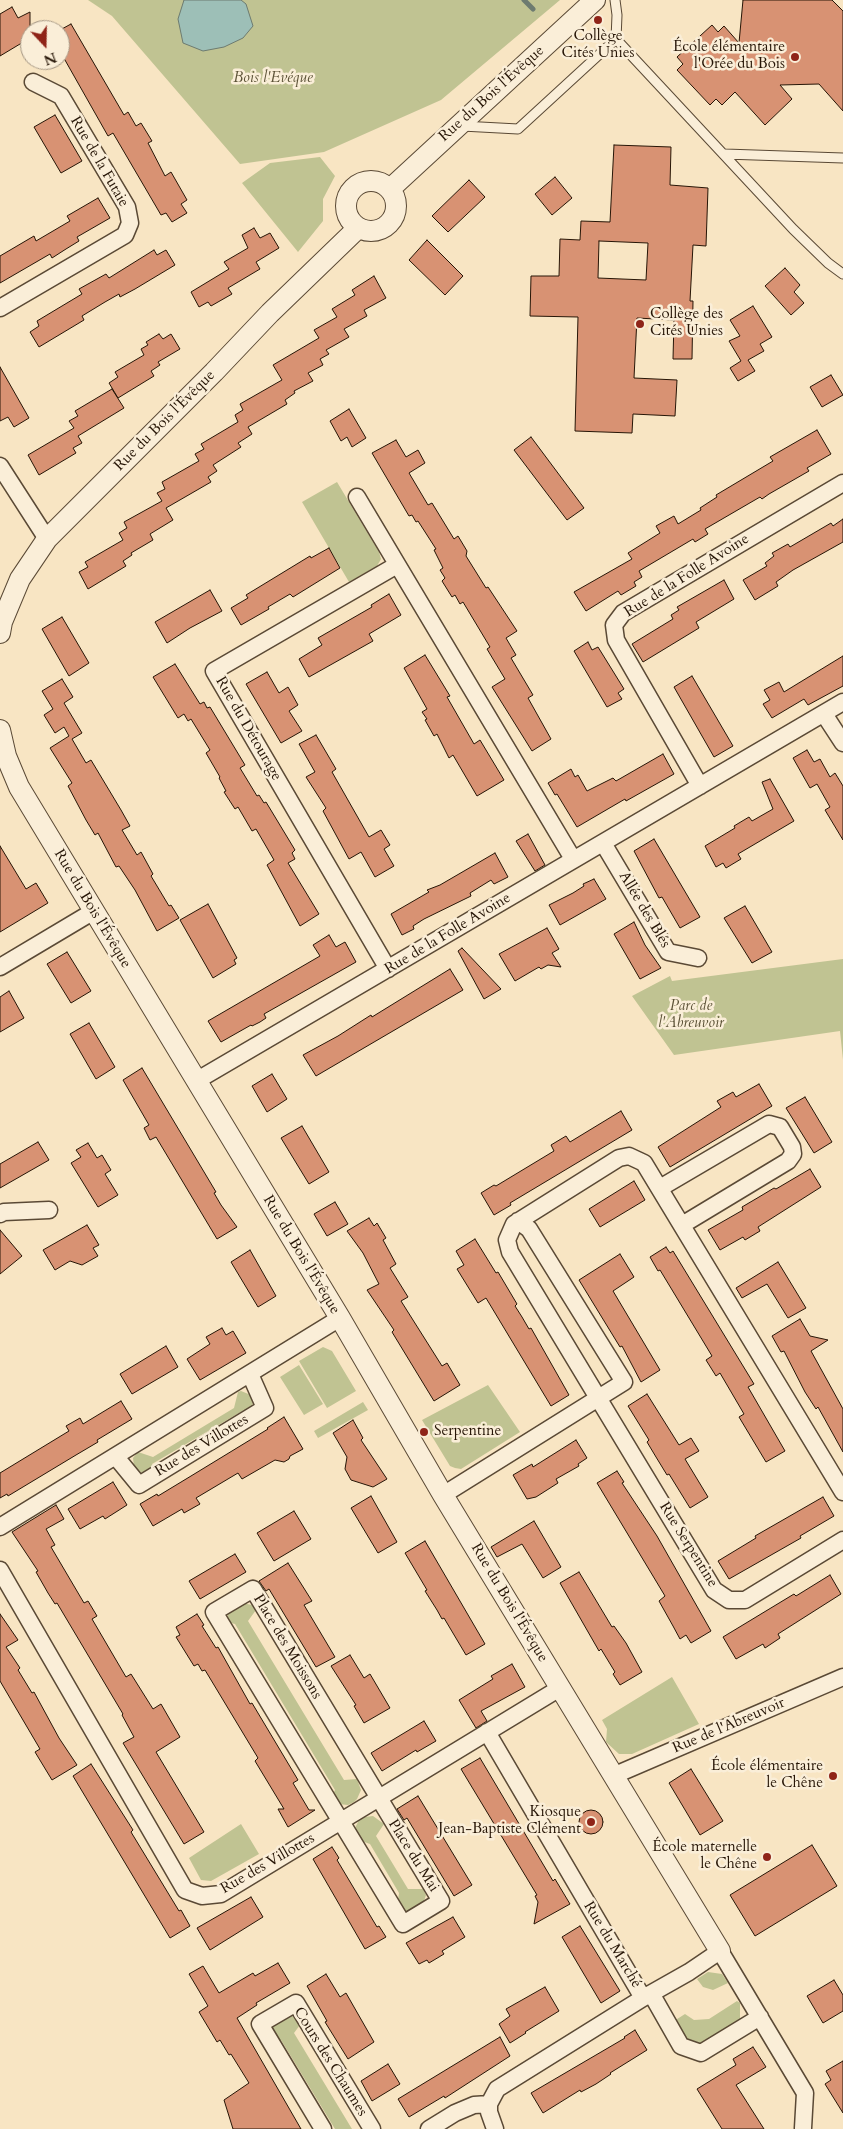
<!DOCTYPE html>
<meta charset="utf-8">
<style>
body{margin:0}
#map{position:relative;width:843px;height:2129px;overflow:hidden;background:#f8e5c3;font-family:Cardo,serif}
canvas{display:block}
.north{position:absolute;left:20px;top:20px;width:50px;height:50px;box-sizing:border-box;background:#faeed8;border:1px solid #a59784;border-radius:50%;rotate:159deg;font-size:14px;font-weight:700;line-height:20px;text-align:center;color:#261506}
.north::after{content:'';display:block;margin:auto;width:18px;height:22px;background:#8f2418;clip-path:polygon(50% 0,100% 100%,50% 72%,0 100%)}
</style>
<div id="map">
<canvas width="843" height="2129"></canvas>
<div class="north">N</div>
</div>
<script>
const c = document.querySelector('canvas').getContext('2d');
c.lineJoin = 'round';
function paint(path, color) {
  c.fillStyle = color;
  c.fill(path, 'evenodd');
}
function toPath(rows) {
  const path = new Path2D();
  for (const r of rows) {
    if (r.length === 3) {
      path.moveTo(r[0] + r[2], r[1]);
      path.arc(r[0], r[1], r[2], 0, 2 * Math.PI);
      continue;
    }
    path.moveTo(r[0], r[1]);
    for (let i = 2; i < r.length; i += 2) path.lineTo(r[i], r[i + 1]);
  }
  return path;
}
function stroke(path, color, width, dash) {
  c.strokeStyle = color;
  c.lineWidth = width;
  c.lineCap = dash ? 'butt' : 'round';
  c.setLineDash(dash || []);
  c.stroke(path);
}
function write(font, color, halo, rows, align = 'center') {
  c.font = font + ' Cardo,serif';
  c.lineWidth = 5;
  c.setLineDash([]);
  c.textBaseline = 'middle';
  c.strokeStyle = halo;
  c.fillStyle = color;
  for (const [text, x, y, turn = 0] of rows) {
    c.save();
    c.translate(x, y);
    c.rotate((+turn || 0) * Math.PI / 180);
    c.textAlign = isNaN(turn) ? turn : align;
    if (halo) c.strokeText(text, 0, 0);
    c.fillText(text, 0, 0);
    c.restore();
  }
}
paint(toPath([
 [88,0,560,0,441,100,324,152,240,164,112,16],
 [320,157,335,176,323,199,323,221,298,252,242,183,270,163],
 [337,482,379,552,381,559,377,566,349,582,302,502],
 [843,959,843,1060,840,1031,674,1055,632,996,670,976,672,981],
 [323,1347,332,1351,356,1391,327,1408,299,1361],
 [299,1365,323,1404,304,1415,280,1377],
 [488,1385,520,1432,461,1469,455,1468,450,1466,422,1420],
 [241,1391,251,1395,254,1401,248,1414,244,1410,152,1464,155,1470,152,1472,142,1473,134,1467,133,1458,138,1452,153,1457,234,1408,238,1392],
 [363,1402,368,1410,318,1438,314,1431],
 [242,1603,252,1605,256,1610,248,1621,344,1780,357,1779,361,1790,357,1799,354,1802,348,1805,338,1804,331,1798,335,1790,235,1624,227,1622,228,1612],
 [672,1677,699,1724,632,1754,619,1754,606,1742,607,1729,602,1720],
 [373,1816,384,1824,376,1836,408,1889,423,1889,426,1895,423,1904,410,1913,401,1910,397,1907,399,1893,370,1844,356,1839,354,1830,359,1820,365,1817],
 [241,1824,259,1854,211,1881,201,1880,189,1858],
 [708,1972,722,1974,728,1983,713,1990,703,1987,697,1979],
 [737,2001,740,2003,740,2020,736,2024,701,2044,688,2043,674,2021,685,2014,694,2020,709,2019],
 [283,2013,295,2014,300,2025,294,2033,352,2129,335,2129,281,2040,274,2040,269,2024]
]), '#c0c392');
const water = toPath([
 [184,0,241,0,246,4,253,26,243,38,224,47,203,51,183,43,178,19,184,0]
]);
paint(water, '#9dbfb7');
stroke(water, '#6d7b70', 1);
stroke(toPath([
 [524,0,533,9]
]), '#6d7b70', 5);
const building = toPath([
 [743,0,832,0,843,11,843,111,819,84,780,85,792,99,765,125,735,92,722,105,716,99,710,105,677,70,683,64,677,57,712,25,718,32,724,26,739,43,743,0],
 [12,7,18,18,30,12,30,38,0,56,0,14,12,7],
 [71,24,124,115,128,112,136,126,141,123,152,141,148,143,165,176,171,172,187,200,181,204,187,213,172,222,166,213,161,215,113,133,108,136,61,53,65,50,60,40,60,30,71,24],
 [55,115,82,161,61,173,34,127,55,115],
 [614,145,671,147,670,185,708,188,706,246,693,245,690,301,693,301,692,359,673,359,674,320,637,318,634,378,677,380,675,416,633,414,632,433,575,431,578,317,530,316,531,276,559,276,560,239,580,240,581,221,610,222,614,145],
 [599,241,648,243,646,280,598,278,599,241],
 [555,177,572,198,552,215,535,194,555,177],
 [469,180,485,197,448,232,432,216,469,180],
 [98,198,110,218,77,237,79,241,66,249,52,258,50,254,0,283,0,256,34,236,36,241,70,221,67,216,98,198],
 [254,228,260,238,270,233,279,248,256,262,260,269,228,288,232,294,211,306,208,302,199,307,191,292,229,269,224,262,248,248,242,235,254,228],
 [427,240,463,276,445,295,409,260,427,240],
 [154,250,157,255,166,250,175,265,135,289,120,297,119,294,105,302,82,316,84,320,39,347,30,332,39,326,37,321,82,294,79,289,106,274,109,278,154,250],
 [785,268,800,285,794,292,804,303,791,315,765,286,785,268],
 [374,276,386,298,364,310,367,316,344,329,349,337,326,350,329,354,320,359,323,365,308,373,313,381,294,391,295,393,285,400,287,404,248,427,252,434,238,443,241,447,213,465,217,471,208,477,211,482,166,508,173,520,150,534,153,540,131,553,132,555,123,561,126,566,88,589,79,572,88,567,85,562,123,540,119,533,127,528,124,522,162,501,157,493,165,489,162,482,199,461,195,454,204,449,201,444,238,422,235,415,243,410,240,404,282,380,273,365,319,338,314,330,337,317,332,309,355,295,352,290,374,276],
 [753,306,772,337,760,344,764,351,748,360,755,371,738,381,730,368,741,361,729,341,740,336,730,320,753,306],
 [159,334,163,339,171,334,180,349,158,362,160,365,151,371,154,376,118,398,109,383,118,377,115,372,144,355,141,349,148,345,146,342,159,334],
 [0,367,29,418,14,427,8,417,0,421,0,367],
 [831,375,843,395,822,407,810,387,831,375],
 [112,389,124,408,78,436,82,443,73,448,76,453,39,475,28,455,74,428,69,421,78,416,75,411,112,389],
 [349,409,366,438,352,447,347,437,341,441,330,421,349,409],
 [817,430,831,454,807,468,809,471,769,494,762,499,760,497,705,529,708,534,695,542,693,539,639,571,642,577,634,582,636,586,621,595,618,591,586,611,574,592,632,559,628,553,660,533,656,526,674,516,678,524,701,510,700,508,717,497,716,495,773,461,770,457,817,430],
 [531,437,584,508,567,520,514,450,531,437],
 [396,440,406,457,418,450,425,463,409,473,428,505,432,503,454,539,458,536,467,551,466,556,486,588,488,587,517,631,506,638,516,655,511,658,533,695,528,698,551,739,532,751,492,687,505,679,487,649,490,647,463,602,460,604,455,595,452,597,442,581,445,578,440,570,443,568,434,550,436,549,418,521,416,522,412,515,409,516,372,453,396,440],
 [843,519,843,542,793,570,776,582,778,586,755,600,743,580,767,566,765,563,774,556,772,553,788,544,790,547,831,523,833,526,843,519],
 [329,548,340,568,293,597,290,594,268,607,269,609,241,625,231,608,248,598,246,595,310,556,311,558,329,548],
 [724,580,734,599,696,622,699,628,643,662,632,644,673,619,671,615,679,610,677,607,724,580],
 [210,590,222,611,190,628,167,643,155,622,210,590],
 [389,594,401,615,369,634,373,641,309,677,299,659,322,645,318,638,372,607,371,605,389,594],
 [62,617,89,663,69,676,42,629,62,617],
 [588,642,592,650,598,647,624,689,618,693,622,699,607,707,574,651,588,642],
 [425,655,450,696,447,697,474,744,480,740,504,780,477,796,453,755,449,758,437,734,434,736,425,720,427,719,422,712,427,709,404,668,425,655],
 [843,656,843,686,808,705,804,699,772,718,763,704,770,700,764,690,779,682,784,692,843,656],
 [175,664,200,704,204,702,207,708,210,707,245,765,240,768,257,796,259,795,264,803,266,802,295,850,292,853,295,859,288,863,319,914,300,926,267,865,274,860,256,829,252,831,238,807,235,809,224,792,226,791,219,778,220,777,206,753,210,750,191,719,188,721,184,714,178,718,153,677,175,664],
 [267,672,279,693,288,687,298,705,289,711,302,731,281,743,246,684,267,672],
 [692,676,733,746,714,757,674,687,692,676],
 [62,679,73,697,64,703,82,733,72,739,86,763,91,760,121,810,130,826,122,830,137,855,141,852,153,874,151,876,169,906,171,905,179,918,157,931,135,890,119,866,116,867,98,833,95,835,86,820,68,786,72,783,50,748,69,736,64,727,55,733,44,715,53,709,42,691,62,679],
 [316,735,336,769,332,772,369,837,381,830,390,845,384,849,394,866,375,877,361,852,349,859,323,811,326,808,306,777,315,772,299,744,316,735],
 [807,750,814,762,820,759,830,777,835,773,843,786,843,840,825,810,830,807,817,784,810,788,793,758,807,750],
 [663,754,674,774,626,801,625,799,577,827,557,794,555,795,548,783,571,769,575,777,578,775,587,791,613,778,616,781,663,754],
 [770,779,794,821,738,854,741,859,726,868,723,863,716,867,705,846,735,828,734,826,749,817,752,821,773,809,762,782,770,779],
 [528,834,545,865,535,871,516,841,528,834],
 [654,839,700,917,680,928,662,897,659,898,634,851,654,839],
 [0,846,26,889,36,883,48,903,0,932,0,846],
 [495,853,508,877,494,884,491,880,470,893,471,896,424,919,413,926,414,929,402,935,391,914,429,892,427,890,440,885,495,853],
 [594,879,606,899,560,925,549,905,573,893,584,886,583,884,594,879],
 [208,904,237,958,234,960,236,964,213,978,180,920,208,904],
 [745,906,772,952,752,963,724,918,745,906],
 [634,922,645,945,661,968,640,979,614,934,634,922],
 [547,928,559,949,552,953,561,967,548,965,541,969,539,967,515,981,499,954,547,928],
 [329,935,336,947,345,942,356,962,264,1014,266,1018,260,1022,252,1026,251,1025,221,1042,208,1021,320,956,313,945,329,935],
 [462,948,501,989,484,999,458,951,462,948],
 [67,952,91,991,71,1003,47,964,67,952],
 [450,969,463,990,316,1076,303,1055,338,1036,371,1015,372,1017,450,969],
 [9,991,24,1018,0,1032,0,997,9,991],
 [89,1023,115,1067,96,1079,70,1034,89,1023],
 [142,1068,216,1192,214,1193,221,1205,237,1227,217,1239,156,1137,150,1140,144,1128,149,1125,123,1080,142,1068],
 [272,1074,287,1099,267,1112,252,1086,272,1074],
 [759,1084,772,1106,670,1167,658,1147,721,1107,717,1101,733,1092,736,1097,759,1084],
 [805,1097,832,1142,814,1153,786,1108,805,1097],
 [621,1111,632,1130,510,1203,511,1205,494,1215,481,1193,494,1185,496,1186,554,1151,551,1145,566,1136,570,1142,621,1111],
 [302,1126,329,1172,309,1184,281,1138,302,1126],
 [38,1142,49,1160,0,1188,0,1164,38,1142],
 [88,1143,97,1158,102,1155,111,1170,105,1174,118,1195,98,1207,71,1163,81,1157,76,1150,88,1143],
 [810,1169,821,1187,758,1227,760,1231,745,1240,743,1237,720,1250,708,1230,743,1210,742,1207,759,1197,774,1188,776,1189,810,1169],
 [634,1181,645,1200,600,1227,589,1209,634,1181],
 [335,1202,348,1224,327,1236,314,1214,335,1202],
 [369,1218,374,1226,377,1223,386,1238,383,1240,396,1264,390,1268,408,1297,401,1301,442,1366,447,1363,460,1385,434,1401,392,1332,394,1330,367,1290,379,1284,363,1253,347,1231,369,1218],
 [87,1225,99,1245,93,1248,98,1256,82,1265,70,1261,55,1270,43,1250,87,1225],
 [0,1230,22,1256,0,1274,0,1230],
 [475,1239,496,1273,498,1272,517,1304,515,1306,522,1317,529,1329,531,1328,569,1395,551,1406,486,1298,478,1303,457,1269,464,1265,456,1251,475,1239],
 [666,1247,670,1253,673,1251,754,1384,748,1387,785,1451,766,1462,739,1417,744,1414,720,1373,716,1376,706,1360,712,1356,660,1270,658,1271,650,1257,666,1247],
 [250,1250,276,1296,258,1307,231,1262,250,1250],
 [620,1254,634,1277,613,1291,660,1370,641,1382,622,1346,620,1347,579,1280,620,1254],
 [778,1262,806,1308,788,1318,767,1284,742,1298,736,1288,778,1262],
 [800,1319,810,1336,828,1340,811,1351,843,1409,843,1452,818,1407,816,1409,805,1392,784,1351,781,1352,772,1336,800,1319],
 [222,1328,226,1335,233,1331,246,1353,200,1380,187,1359,210,1344,206,1337,222,1328],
 [166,1346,178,1367,132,1394,120,1374,166,1346],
 [647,1394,679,1445,691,1438,699,1451,685,1459,708,1497,690,1508,669,1474,667,1475,656,1457,647,1442,649,1440,628,1406,647,1394],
 [121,1401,132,1419,97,1440,98,1442,76,1455,8,1496,7,1494,0,1498,0,1473,69,1431,66,1426,80,1418,83,1424,121,1401],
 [284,1417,303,1449,290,1456,289,1459,284,1462,275,1460,242,1479,238,1473,196,1498,200,1504,184,1513,182,1509,153,1526,140,1504,157,1494,158,1496,191,1476,268,1429,267,1428,284,1417],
 [353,1420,363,1438,361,1440,387,1479,373,1487,351,1480,345,1469,347,1457,333,1433,353,1420],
 [576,1440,587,1458,578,1464,579,1466,556,1479,558,1483,536,1497,527,1499,513,1475,532,1464,533,1467,576,1440],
 [617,1471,624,1482,622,1483,657,1536,711,1631,691,1643,686,1635,680,1639,673,1626,659,1601,665,1596,597,1483,617,1471],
 [113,1482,127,1505,105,1519,103,1516,80,1529,68,1509,113,1482],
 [371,1496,397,1542,378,1553,351,1508,371,1496],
 [823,1497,834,1516,800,1536,801,1538,729,1579,718,1561,756,1538,755,1536,823,1497],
 [56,1505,64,1519,46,1529,55,1545,51,1547,84,1603,88,1601,97,1616,92,1619,126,1677,131,1674,153,1709,161,1704,180,1737,156,1752,204,1832,184,1844,123,1743,134,1737,122,1715,123,1714,57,1603,55,1604,48,1593,36,1572,38,1571,12,1532,56,1505],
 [294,1511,311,1539,274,1561,257,1533,294,1511],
 [534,1521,561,1567,543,1578,522,1544,497,1557,491,1547,534,1521],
 [425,1541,485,1644,466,1655,444,1618,442,1619,437,1610,425,1591,427,1590,405,1553,425,1541],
 [235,1554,246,1572,200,1599,189,1581,235,1554],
 [288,1563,312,1601,304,1605,335,1657,316,1667,269,1589,266,1591,259,1581,288,1563],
 [579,1572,612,1627,614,1626,626,1643,642,1672,620,1685,613,1674,615,1672,601,1649,599,1651,560,1583,579,1572],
 [830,1575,841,1594,778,1634,780,1638,765,1648,763,1644,736,1659,723,1637,794,1594,796,1596,830,1575],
 [0,1614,18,1640,6,1647,20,1668,18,1670,32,1693,34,1692,59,1738,77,1765,52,1780,35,1752,40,1749,0,1681,0,1614],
 [197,1614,204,1625,202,1626,216,1648,218,1647,250,1704,252,1703,298,1780,293,1783,309,1810,315,1810,288,1827,278,1809,284,1809,255,1761,258,1758,205,1670,202,1671,198,1664,194,1666,176,1637,180,1635,176,1627,197,1614],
 [350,1655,364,1678,370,1674,390,1708,364,1723,354,1706,356,1705,331,1666,350,1655],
 [512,1664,525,1687,481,1711,487,1721,476,1728,459,1700,493,1679,491,1676,512,1664],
 [424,1721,436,1741,417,1752,416,1750,382,1771,371,1753,424,1721],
 [480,1758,553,1881,555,1879,570,1904,534,1924,538,1902,535,1896,537,1895,461,1769,480,1758],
 [91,1764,133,1830,131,1832,179,1911,181,1910,190,1926,170,1938,73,1776,91,1764],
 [691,1769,723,1821,700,1835,669,1783,691,1769],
 [418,1796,472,1885,454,1896,407,1818,404,1820,397,1809,418,1796],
 [591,1822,12],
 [812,1845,837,1886,755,1936,730,1895,812,1845],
 [332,1847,339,1858,337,1860,377,1927,379,1926,386,1937,365,1949,313,1859,332,1847],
 [251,1897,263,1917,210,1950,197,1928,251,1897],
 [453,1917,465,1937,442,1951,444,1954,429,1963,427,1960,419,1964,406,1943,453,1917],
 [580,1926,620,1991,601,2003,562,1937,580,1926],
 [278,1963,290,1983,256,2003,257,2005,237,2018,301,2129,233,2129,224,2100,249,2083,231,2054,229,2055,220,2040,217,2042,199,2012,208,2006,189,1974,203,1966,219,1993,253,1973,255,1976,278,1963],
 [326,1974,340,1997,346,1993,374,2042,348,2059,325,2022,327,2021,307,1986,326,1974],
 [834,1980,843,1995,843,2011,823,2023,807,1996,834,1980],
 [545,1987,559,2011,525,2032,526,2033,510,2043,499,2024,510,2016,506,2009,545,1987],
 [635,2030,647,2050,610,2073,611,2074,596,2084,581,2092,580,2090,543,2113,531,2093,625,2038,624,2037,635,2030],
 [500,2037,510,2056,445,2098,444,2096,409,2117,398,2099,500,2037],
 [753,2047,766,2067,736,2085,764,2129,722,2129,697,2089,736,2065,733,2059,753,2047],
 [843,2061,843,2113,825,2084,831,2080,826,2071,843,2061],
 [388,2064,400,2084,372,2101,361,2081,388,2064]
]);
paint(building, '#d89273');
stroke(building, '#261506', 1);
const service = toPath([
 [616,39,793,229,828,263,843,274],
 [462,126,518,129,616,39,617,15,615,0],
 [725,154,843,158]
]);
const minor = toPath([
 [0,308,125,235,130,223,127,207,61,96,33,82],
 [0,466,47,539],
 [357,497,573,859],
 [824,714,843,743],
 [700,786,616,640,614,625,623,613,843,483],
 [603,843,668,952,698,958],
 [0,967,94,911],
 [388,969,214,671,397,565],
 [196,1081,843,702],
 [660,1188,769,1124,780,1127,792,1147,793,1154,788,1161,682,1225],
 [0,1214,4,1212,49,1210],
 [116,1457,139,1485,265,1408,250,1374],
 [843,1492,644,1163,629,1156,619,1158,514,1224,507,1240,510,1252,714,1590,729,1600,745,1600,843,1540],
 [443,1495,624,1382,529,1229,518,1221],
 [0,1527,340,1318],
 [0,1570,185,1890,202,1896,221,1894,560,1688],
 [253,1589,441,1901,403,1924,214,1612,253,1589],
 [487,1732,643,1998],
 [615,1775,843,1677],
 [652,1995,681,2046,701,2053,760,2017],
 [323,2129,260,2024,296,2003,372,2129],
 [429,2129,455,2113,474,2105,489,2104],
 [495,2129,489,2112,489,2104,497,2089,643,1998,689,1972,720,1951,805,2093,803,2128]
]);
const tertiary = toPath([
 [371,206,25],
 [390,189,595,0],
 [0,633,2,622,20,579,47,539,214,372,270,313,358,228],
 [0,730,6,756,19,787,340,1318,443,1495,720,1951]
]);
stroke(service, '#5a4935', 11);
stroke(minor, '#5a4935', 19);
stroke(tertiary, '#5a4935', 22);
stroke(service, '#faeed8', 9);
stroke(minor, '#faeed8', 16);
stroke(tertiary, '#faeed8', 20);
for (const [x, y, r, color] of [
 [598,20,5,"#8f2418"],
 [795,57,5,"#8f2418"],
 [640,324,5,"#8f2418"],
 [424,1432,5,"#8f2418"],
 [833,1776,5,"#8f2418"],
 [591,1822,5,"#8f2418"],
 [767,1857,5,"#8f2418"]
]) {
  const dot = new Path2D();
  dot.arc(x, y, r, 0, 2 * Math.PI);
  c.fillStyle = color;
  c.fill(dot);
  stroke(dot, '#faeed8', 2);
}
write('15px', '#261506', '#faeed8', [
 ["Collège",598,37,"center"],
 ["Cités Unies",598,54,"center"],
 ["École élémentaire",785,48],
 ["l'Orée du Bois",785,65],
 ["Collège des",650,315,"left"],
 ["Cités Unies",650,332,"left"],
 ["Serpentine",434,1432,"left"],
 ["École élémentaire",823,1767],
 ["le Chêne",823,1784],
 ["Kiosque",581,1813],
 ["Jean-Baptiste Clément",581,1830],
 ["École maternelle",757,1848],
 ["le Chêne",757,1865]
], 'right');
write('italic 15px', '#5c5237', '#faeed8', [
 ["Bois l'Evéque",273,79],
 ["Parc de",691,1007],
 ["l'Abreuvoir",691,1024]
]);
write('15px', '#261506', '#faeed8', [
 ["Rue du Bois l'Évêque",492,94,-42],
 ["Rue de la Futaie",99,162,60],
 ["Rue du Bois l'Évêque",165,421,-45],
 ["Rue de la Folle Avoine",687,576,-32],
 ["Rue du Détourage",248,729,60],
 ["Rue du Bois l'Évêque",92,909,59],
 ["Allée des Blés",644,910,59],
 ["Rue de la Folle Avoine",448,934,-31],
 ["Rue du Bois l'Évêque",301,1255,59],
 ["Rue des Villottes",202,1446,-31],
 ["Rue Serpentine",688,1545,58],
 ["Rue du Bois l'Évêque",509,1603,59],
 ["Place des Moissons",287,1647,59],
 ["Rue de l'Abreuvoir",729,1726,-23],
 ["Place du Mai",413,1856,58],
 ["Rue des Villottes",268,1864,-30],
 ["Rue du Marché",612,1945,59],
 ["Cours des Chaumes",330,2062,58]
]);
</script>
